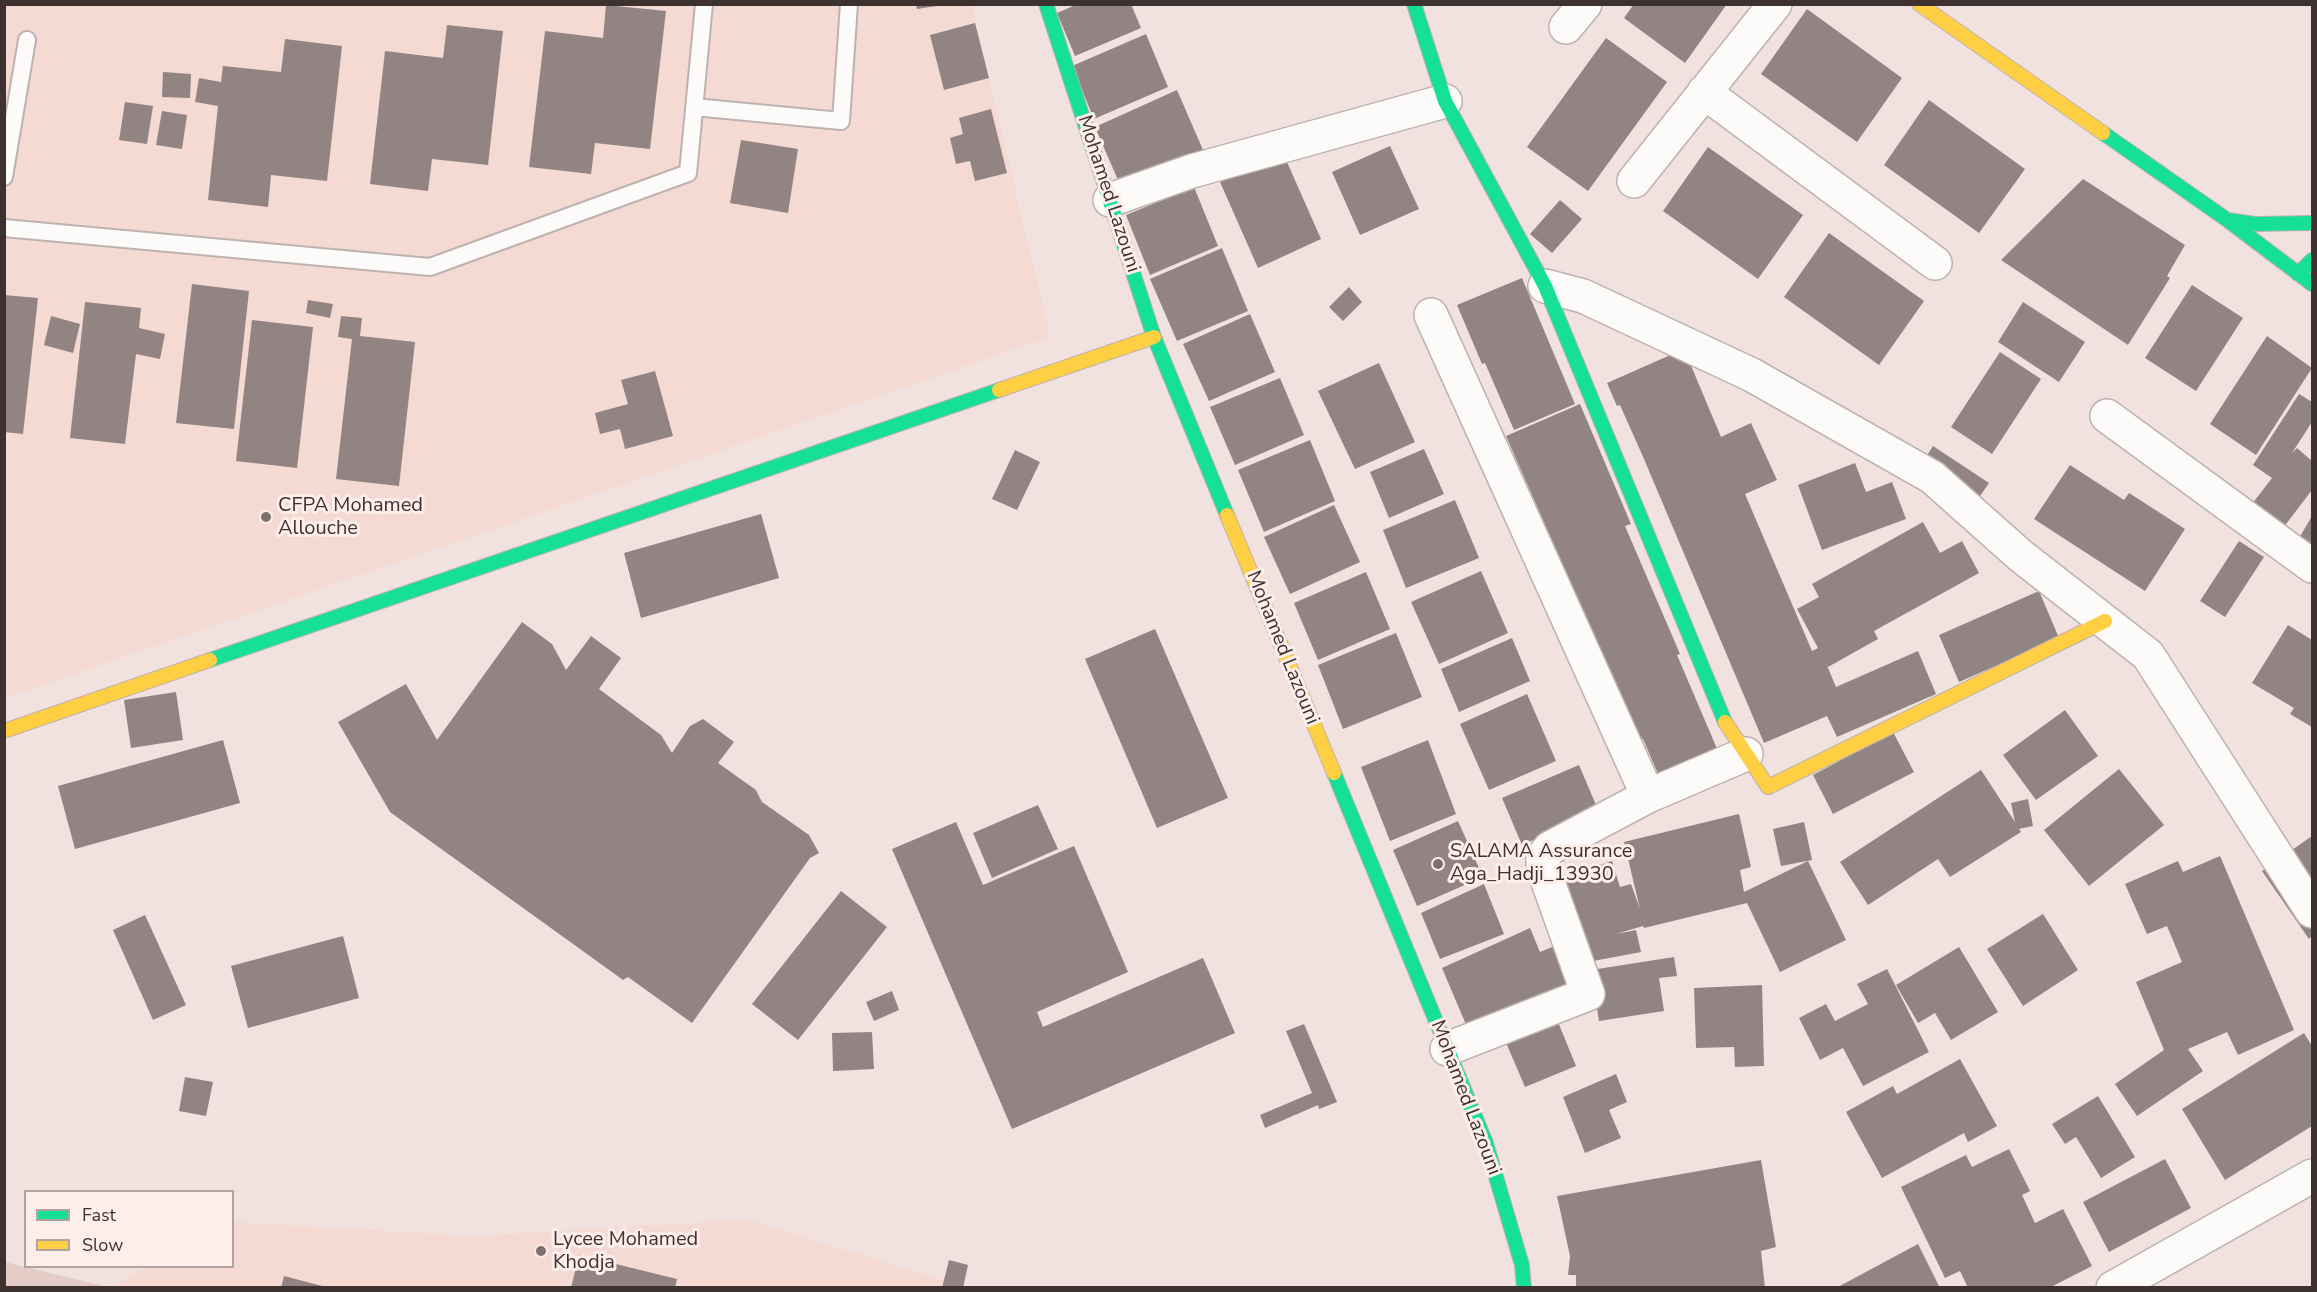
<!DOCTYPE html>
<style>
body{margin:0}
#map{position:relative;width:2317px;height:1292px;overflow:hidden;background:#f1e2df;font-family:"Nunito Sans",sans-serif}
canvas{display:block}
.frame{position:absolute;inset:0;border:6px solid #3d3230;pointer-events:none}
.legend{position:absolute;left:24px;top:1190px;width:210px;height:78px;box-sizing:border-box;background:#feeee9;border:2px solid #b1a39f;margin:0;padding:8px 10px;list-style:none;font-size:18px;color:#3d3230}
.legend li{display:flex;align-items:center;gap:12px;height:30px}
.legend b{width:30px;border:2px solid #b1a39f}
</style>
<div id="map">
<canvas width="2317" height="1292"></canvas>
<div class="frame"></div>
<ul class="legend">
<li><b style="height:8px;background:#16e098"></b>Fast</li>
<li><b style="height:8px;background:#ffcf43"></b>Slow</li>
</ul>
</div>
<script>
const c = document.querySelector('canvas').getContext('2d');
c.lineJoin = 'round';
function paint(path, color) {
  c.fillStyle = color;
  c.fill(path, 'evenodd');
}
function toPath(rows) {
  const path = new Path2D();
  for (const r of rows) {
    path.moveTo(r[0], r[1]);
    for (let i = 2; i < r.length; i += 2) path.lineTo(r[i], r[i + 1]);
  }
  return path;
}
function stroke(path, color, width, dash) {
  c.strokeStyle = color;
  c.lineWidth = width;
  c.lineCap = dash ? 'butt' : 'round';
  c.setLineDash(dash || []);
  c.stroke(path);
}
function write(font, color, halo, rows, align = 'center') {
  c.font = font + ' "Nunito Sans",sans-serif';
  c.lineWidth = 6;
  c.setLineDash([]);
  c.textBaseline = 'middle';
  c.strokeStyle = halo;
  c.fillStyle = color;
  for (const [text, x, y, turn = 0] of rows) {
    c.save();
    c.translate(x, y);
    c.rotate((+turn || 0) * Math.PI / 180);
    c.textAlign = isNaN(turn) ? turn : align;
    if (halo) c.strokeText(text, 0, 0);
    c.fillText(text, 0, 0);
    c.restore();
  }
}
paint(toPath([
 [4,5,972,5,1050,337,5,698],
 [748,1220,966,1287,108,1288,146,1267,232,1266,233,1222,473,1236]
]), '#f4dad3');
paint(toPath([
 [5,1262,108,1287,5,1287]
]), '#e6ccc6');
paint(toPath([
 [916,4,936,4,937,6,917,9],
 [1078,4,1131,4,1141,28,1075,56,1057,13],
 [1634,4,1727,4,1685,63,1624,18],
 [606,5,666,11,650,149,595,143,591,174,529,167,545,31,603,38],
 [1807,9,1902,78,1857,142,1761,74],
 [975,23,989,78,944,90,930,35],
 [447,25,503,31,488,165,432,159,428,191,370,184,385,51,443,58],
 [1146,34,1168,87,1094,119,1072,66],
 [1606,38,1667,82,1588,191,1527,147],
 [285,39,342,46,327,181,271,175,268,207,208,200,218,106,195,102,199,78,221,82,223,66,281,72],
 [163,72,191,74,190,98,162,97],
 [1177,90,1203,150,1121,187,1095,127],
 [1929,100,2025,169,1979,233,1884,165],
 [125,102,153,106,147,144,119,140],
 [991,109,1007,173,975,181,970,161,956,164,950,138,963,134,959,118],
 [162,111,187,115,182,149,156,145],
 [741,140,798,149,788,213,730,203],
 [1390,146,1419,209,1360,235,1332,172],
 [1708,147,1803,215,1758,279,1663,211],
 [1283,153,1321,239,1258,268,1220,182],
 [2083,179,2185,245,2167,276,2170,278,2128,345,2001,260],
 [1194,187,1218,246,1150,275,1126,215],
 [1560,200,1582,219,1552,253,1530,234],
 [1829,233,1924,301,1879,365,1784,297],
 [1222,248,1248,311,1177,341,1150,279],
 [1522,278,1575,404,1514,430,1485,363,1482,364,1457,305],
 [192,284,249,291,234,429,176,423],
 [2192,285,2243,318,2196,391,2145,358],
 [1349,287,1362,302,1343,321,1329,307],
 [4,295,38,298,23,434,4,432],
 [308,300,333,304,330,318,306,313],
 [85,302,141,308,139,328,165,334,160,359,136,354,125,444,70,438],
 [2023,302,2085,342,2059,382,1998,342],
 [1250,314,1275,372,1209,401,1183,344],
 [51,316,80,324,73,353,44,345],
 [341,316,362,318,360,336,415,342,399,486,336,479,352,339,338,337],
 [252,320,313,327,297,468,236,461],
 [2267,336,2312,368,2256,455,2210,424],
 [1684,349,1721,437,1751,423,1777,480,1745,494,1812,651,1818,648,1797,609,1819,597,1812,584,1923,522,1940,553,1962,541,1979,573,1874,631,1878,639,1828,667,1825,661,1836,687,1918,651,1936,694,1837,737,1827,716,1764,743,1644,459,1620,405,1617,406,1607,383],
 [2000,352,2041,379,1992,454,1951,427],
 [1379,363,1415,442,1355,469,1318,391],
 [655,371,673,436,625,449,620,429,600,434,595,413,628,404,621,380],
 [1280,378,1304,435,1235,465,1210,407],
 [2299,394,2312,402,2312,422,2292,453,2297,448,2312,461,2312,490,2280,532,2249,508,2272,478,2253,465],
 [1580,404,1631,524,1625,526,1680,654,1677,655,1721,758,1662,783,1643,739,1640,740,1506,436],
 [1310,440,1335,501,1264,532,1238,470],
 [1933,446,1989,483,1980,496,1924,460],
 [1424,449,1444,494,1389,518,1370,472],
 [1015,450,1040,462,1017,510,992,499],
 [1855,463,1866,492,1892,482,1906,519,1822,550,1798,485],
 [2070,465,2124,500,2129,493,2185,529,2145,591,2034,519],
 [1455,500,1479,558,1406,588,1383,530],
 [1334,505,1360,562,1290,594,1264,537],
 [761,514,779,578,641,618,624,553],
 [2312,516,2312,562,2292,550],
 [2239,541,2264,557,2225,617,2200,601],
 [1481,571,1508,633,1439,664,1411,602],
 [1366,572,1390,629,1318,660,1294,603],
 [2039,591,2059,638,1959,682,1939,635],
 [522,622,552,644,566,670,591,636,621,658,599,689,661,735,672,753,690,726,703,719,734,742,718,763,756,790,762,802,809,835,819,853,810,858,692,1023,628,977,623,980,390,812,338,722,406,684,437,740],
 [2288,625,2312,640,2312,727,2290,714,2294,708,2252,683],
 [1155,629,1228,798,1157,828,1085,659],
 [1396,633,1422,697,1343,729,1318,665],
 [1512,638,1530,681,1459,712,1441,669],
 [176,692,183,740,131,748,124,700],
 [1527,694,1556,761,1489,790,1460,724],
 [2065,710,2098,756,2036,800,2003,755],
 [1893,732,1914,772,1833,814,1813,775],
 [223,740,240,803,75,849,58,786],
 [1428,740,1456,814,1390,841,1361,767],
 [1579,765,1599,812,1522,845,1502,798],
 [2119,769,2164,825,2089,886,2044,830],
 [1981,770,2015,822,2011,803,2028,799,2033,826,2019,829,2021,832,1950,877,1938,859,1868,905,1840,862],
 [1038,805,1058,849,992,878,973,833],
 [1739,814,1751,867,1740,870,1744,892,1808,861,1846,940,1780,972,1747,903,1644,928,1643,926,1616,934,1636,930,1641,952,1593,961,1589,943,1578,946,1557,879,1612,861,1620,887,1631,884,1640,909,1624,842],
 [1458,821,1483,877,1417,906,1393,850],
 [956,822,983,885,1074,846,1128,972,1037,1012,1043,1027,1203,958,1235,1033,1012,1129,892,849],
 [1804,822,1812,860,1781,866,1773,829],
 [2312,836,2312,936,2309,939,2262,871],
 [2220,856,2294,1030,2238,1055,2227,1032,2188,1049,2203,1071,2137,1116,2115,1084,2164,1050,2136,982,2182,962,2167,926,2147,934,2125,884,2178,861,2183,872],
 [1484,884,1504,934,1440,959,1421,913],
 [841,891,887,927,798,1040,752,1004],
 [2043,914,2078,970,2023,1006,1987,949],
 [145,915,186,1005,153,1020,113,930],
 [1530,928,1540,952,1560,944,1579,987,1470,1034,1442,968],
 [343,936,359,998,248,1028,231,966],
 [1959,947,1998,1012,1951,1040,1935,1013,1918,1023,1896,985],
 [1674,957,1677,976,1659,978,1664,1011,1599,1021,1591,970],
 [1887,969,1929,1052,1863,1086,1843,1048,1820,1060,1799,1018,1826,1004,1835,1021,1868,1004,1857,984],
 [1762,985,1764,1066,1735,1067,1734,1047,1696,1048,1694,988],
 [892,991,899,1010,874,1021,866,1002],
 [1556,1017,1576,1066,1525,1087,1504,1038],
 [1304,1024,1337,1102,1319,1109,1318,1105,1265,1128,1260,1115,1312,1093,1286,1031],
 [872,1032,874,1069,833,1071,832,1033],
 [2304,1033,2312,1046,2312,1126,2225,1180,2182,1109],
 [1960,1059,1997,1126,1968,1142,1964,1133,1882,1178,1846,1112,1893,1086,1897,1094],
 [1616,1074,1627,1102,1609,1110,1621,1138,1585,1153,1563,1097],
 [185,1077,213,1082,206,1116,179,1111],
 [2098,1096,2135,1157,2101,1178,2076,1137,2065,1144,2052,1124],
 [2009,1149,2030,1191,2022,1195,2035,1223,2063,1209,2092,1266,2049,1288,1968,1288,1960,1271,1945,1278,1901,1187,1966,1155,1972,1167],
 [2165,1159,2191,1208,2109,1252,2083,1202],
 [1761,1160,1776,1247,1761,1251,1765,1288,1576,1288,1576,1275,1568,1275,1570,1256,1557,1196],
 [1918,1244,1940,1288,1836,1288],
 [579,1255,677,1279,675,1288,571,1288],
 [949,1260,968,1265,963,1288,942,1288],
 [284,1276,326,1287,326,1288,281,1288]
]), '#918482');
const lane = toPath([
 [694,107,841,121,849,4],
 [4,177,27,40],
 [4,228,430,267,688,173,704,4]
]);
const street = toPath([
 [1566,27,1585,4],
 [1704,92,1935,263],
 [1634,181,1775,4],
 [1110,200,1192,171,1445,101],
 [1545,286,1583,296,1752,375,1932,477,2021,556,2148,655,2312,911],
 [1431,315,1648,796],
 [2107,416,2312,566],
 [1447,1049,1588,994,1543,868,1543,857,1550,848,1648,796,1746,754],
 [2113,1288,2312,1176]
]);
const fast = toPath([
 [1046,4,1154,337,1227,515],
 [1414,4,1445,101,1545,286,1725,722],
 [2103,133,2226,219,2312,284],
 [2228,220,2255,224,2312,223],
 [2298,274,2312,260],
 [210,660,999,390],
 [1334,773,1486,1143,1522,1265,1524,1288]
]);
const slow = toPath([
 [1919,4,2103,133],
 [999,390,1154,337],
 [1227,515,1334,773],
 [1725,722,1768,787,2105,621],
 [4,731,210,660]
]);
stroke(lane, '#beb2b0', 20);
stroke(street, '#beb2b0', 36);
stroke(fast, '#beb2b0', 16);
stroke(slow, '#beb2b0', 16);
stroke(lane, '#fdfbfa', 16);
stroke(street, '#fdfbfa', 33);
stroke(fast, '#16e098', 14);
stroke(slow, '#ffcf43', 14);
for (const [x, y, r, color] of [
 [266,517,6,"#7c706d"],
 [1438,864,6,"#7c706d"],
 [541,1251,6,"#7c706d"]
]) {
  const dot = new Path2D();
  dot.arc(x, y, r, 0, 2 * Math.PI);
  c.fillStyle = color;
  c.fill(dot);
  stroke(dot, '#feeee9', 2);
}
write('20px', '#3d3230', '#feeee9', [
 ["Mohamed Lazouni",1108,194,72],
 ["Mohamed Lazouni",1282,648,68],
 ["Mohamed Lazouni",1465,1098,69]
]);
write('20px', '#3d3230', '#feeee9', [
 ["CFPA Mohamed",278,506],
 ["Allouche",278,529],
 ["SALAMA Assurance",1450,852],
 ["Aga_Hadji_13930",1450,875],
 ["Lycee Mohamed",553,1240],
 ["Khodja",553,1263]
], 'left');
</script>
